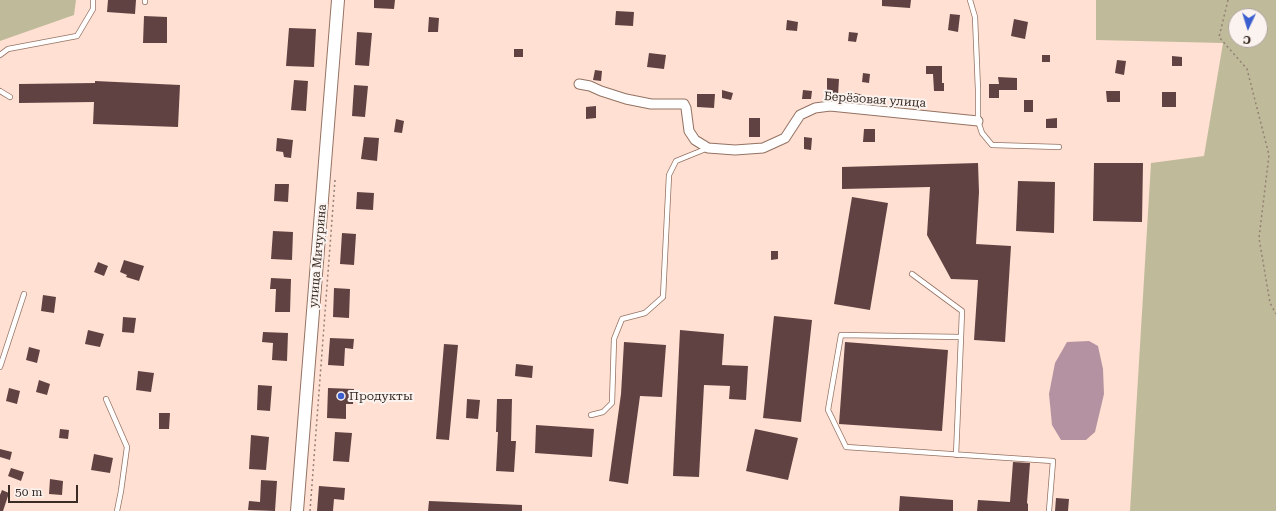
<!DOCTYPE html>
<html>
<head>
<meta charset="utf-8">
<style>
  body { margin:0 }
  #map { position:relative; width:1276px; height:511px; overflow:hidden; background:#ffe0d2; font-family:"Roboto Serif",serif }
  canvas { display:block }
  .north { position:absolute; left:1228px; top:8px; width:40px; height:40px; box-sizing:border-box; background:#fbf3ef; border:1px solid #aea39e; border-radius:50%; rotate:184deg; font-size:11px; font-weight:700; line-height:16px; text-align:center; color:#3a2c25 }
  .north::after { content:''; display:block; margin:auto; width:14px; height:18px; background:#3c5fd0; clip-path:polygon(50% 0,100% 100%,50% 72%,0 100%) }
  .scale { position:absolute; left:8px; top:485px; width:70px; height:18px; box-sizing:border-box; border:2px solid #3a2c25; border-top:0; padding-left:5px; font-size:12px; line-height:14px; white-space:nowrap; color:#3a2c25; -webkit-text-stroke:3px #fbf3ef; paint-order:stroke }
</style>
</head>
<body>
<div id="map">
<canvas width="1276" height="511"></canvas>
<div class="north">С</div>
<div class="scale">50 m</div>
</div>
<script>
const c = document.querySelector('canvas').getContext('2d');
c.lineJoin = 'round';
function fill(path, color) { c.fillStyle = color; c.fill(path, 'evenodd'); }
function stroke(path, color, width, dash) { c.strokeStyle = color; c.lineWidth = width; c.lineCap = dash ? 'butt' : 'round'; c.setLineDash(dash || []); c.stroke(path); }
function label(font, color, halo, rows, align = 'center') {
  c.font = font + ' "Roboto Serif",serif'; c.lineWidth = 4; c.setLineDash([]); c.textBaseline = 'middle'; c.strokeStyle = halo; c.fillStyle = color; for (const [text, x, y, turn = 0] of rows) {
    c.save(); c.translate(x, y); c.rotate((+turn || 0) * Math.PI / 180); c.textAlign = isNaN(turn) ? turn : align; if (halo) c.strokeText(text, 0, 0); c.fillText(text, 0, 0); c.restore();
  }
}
fill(new Path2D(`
  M0 0H76L74 15 0 41Z
  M1096 0H1276V511H1130L1151 163 1204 156 1223 43 1096 40ZM1236 16H1260V40H1236Z`), '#bfbb9a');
fill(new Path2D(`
  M1089 341 1098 346 1103 369 1104 394 1095 432 1086 440H1061L1052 425 1049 394 1055 363 1067 342Z`), '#b492a1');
fill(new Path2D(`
  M108 0H136L135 14 107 12Z
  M374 0H395L394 9 374 8Z
  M882 0H911L910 8 882 6Z
  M616 11 634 12 633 26 615 25Z
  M950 14 960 15 958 32 948 30Z
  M144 16 167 17V43H143Z
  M429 17 439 18 438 32H428Z
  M1014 19 1028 22 1025 39 1011 36Z
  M787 20 798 22 797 31 786 30Z
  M289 28 316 29 314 67 286 66Z
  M357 32 372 33 369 66 355 65Z
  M849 32 858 33 856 42 848 41Z
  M514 49H523V57H514Z
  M649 53 666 55 664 69 647 67Z
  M1042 55H1050V62H1042Z
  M1172 56 1182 57V66H1172Z
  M1117 60 1126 61 1124 75 1115 73Z
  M926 66H942V83H944V91H934L933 74H926Z
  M595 70 602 71 601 81 593 80Z
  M863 73 870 74 869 83 862 82Z
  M998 77 1017 78V90H999V98H989V84H999Z
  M827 78 839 79 838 96H827Z
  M294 80 308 81 306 111 291 110Z
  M95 81 180 85 178 127 93 124 94 102 19 103V84L95 83Z
  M354 85 368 86 365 117 352 116Z
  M722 90 733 93 731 100 722 98Z
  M803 90 812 91 811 99H802Z
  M1106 91H1120V102H1107Z
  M1162 92H1176V107H1162Z
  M855 93 863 95 861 102 853 100Z
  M697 94H715L714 108 697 107Z
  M1024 100H1033V112H1024Z
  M596 106V118L586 119V107Z
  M749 118H760V137H749Z
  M1057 118V128H1046V119Z
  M396 119 404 121 402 133 394 132Z
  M864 129H875V142H863Z
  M364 137 379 138 377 161 361 159Z
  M804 137 812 138 811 150 804 149Z
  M277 138 293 140 291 158 284 157 283 152 276 151Z
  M978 163 979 192 976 244 1011 246 1005 342 974 340 978 280 951 279 927 235 930 187 842 189V167Z
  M1094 163H1143L1142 222 1093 221Z
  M1018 181 1055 182 1054 233 1016 231Z
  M275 184H289L288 202 274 201Z
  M357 192 374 193 373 210 356 209Z
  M852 197 888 203 870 310 834 304Z
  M273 231 293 232 292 260 271 259Z
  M342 233 356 234 354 265 340 264Z
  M771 251H778V259L771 260Z
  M124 260 144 266 139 281 126 277 127 275 120 272Z
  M98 262 108 266 104 276 94 272Z
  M271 278 291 279 290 312H275L276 289H270Z
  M334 288 350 289 349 318 333 317Z
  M43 295 56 297 54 313 41 311Z
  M774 316 812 320 801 422 763 418Z
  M123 317 136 318 134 333 122 332Z
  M88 330 104 334 100 347 85 344Z
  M680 330 724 334 722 365 748 366 746 400 729 399 730 386 704 385 699 477 673 476Z
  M263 332 288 333 287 361 272 360 273 343 262 342Z
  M330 338 354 339 353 349 345 348 344 366 328 365Z
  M624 342 666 345 662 397 640 396 628 484 609 481 621 394Z
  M845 342 948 350 942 431 839 424Z
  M444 344 458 345 449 440 436 439Z
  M29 347 40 350 37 363 26 360Z
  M516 364 533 366 532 378 515 376Z
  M138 371 154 373 151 392 136 390Z
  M39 380 50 384 47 395 36 392Z
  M258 385 272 386 270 411 257 410Z
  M9 388 20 391 17 404 6 401Z
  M328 388 354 389 353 404H346V419L327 418Z
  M467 399 480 400 478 419 466 418Z
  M497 399H512L511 441H516L514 472 496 471 498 432H496Z
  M159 413H170L169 429H159Z
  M536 425 594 429 592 457 535 453Z
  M60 429 69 430 68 439 59 438Z
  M755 429 798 438 788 480 746 471Z
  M335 432 352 433 349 462 333 461Z
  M251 435 269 437 266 470 249 469Z
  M0 449 12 452 10 460 0 457Z
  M94 454 113 458 110 473 91 470Z
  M1013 462 1030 463 1027 503 1028 504V511H977L978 500 1010 502Z
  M11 468 24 472 21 481 8 476Z
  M50 479 63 481 62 495 49 494Z
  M261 480 277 481 275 511 248 510 249 501 260 502Z
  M319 486 345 488 344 500 334 499 333 511H317Z
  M2 490 9 493 3 511H0V495Z
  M900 496 953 500V511H899Z
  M1056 498 1069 499 1068 511H1055Z
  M429 501 522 505V511H428Z`), '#614242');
const service = new Path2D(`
  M970 0 975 17 978 90V121L982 133 992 145 1059 147
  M145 2V0
  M0 55 8 49 77 36 93 9V0
  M0 91 10 97
  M912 274 962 311 961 337
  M0 367 24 294
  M106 399 127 447 121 491 117 511
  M591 415 603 412 612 403 614 339 622 319 645 313 663 297 669 175 676 161 708 148
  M956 455 961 337 841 335 828 410 846 447 1053 461 1049 511`);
const minor = new Path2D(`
  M579 84 590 86 601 91 626 99 651 104H684L686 108 689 131 695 140 708 148 735 150 763 148 785 138 800 115 815 108 830 106 978 121`);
const tertiary = new Path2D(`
  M297 511 338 0`);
stroke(service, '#947263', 6);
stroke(minor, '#947263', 11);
stroke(tertiary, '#947263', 14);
stroke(new Path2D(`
  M1228 0 1219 37 1247 69 1269 155 1259 238 1270 303 1276 314
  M310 511 335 180`), '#957f75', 1.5, [2, 3]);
stroke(service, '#fff', 4.5);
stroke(minor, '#fff', 9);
stroke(tertiary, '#fff', 12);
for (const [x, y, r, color] of [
  [341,396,4,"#3c5fd0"]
]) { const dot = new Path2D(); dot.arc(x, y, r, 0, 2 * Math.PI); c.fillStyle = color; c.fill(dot); stroke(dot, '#fbf3ef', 1.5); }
label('12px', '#3a2c25', '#fbf3ef', [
  ["Берёзовая улица",875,100,4],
  ["улица Мичурина",318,256,-85]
]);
label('12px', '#3a2c25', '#fbf3ef', [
  ["Продукты",349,396]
], 'left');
</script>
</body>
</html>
